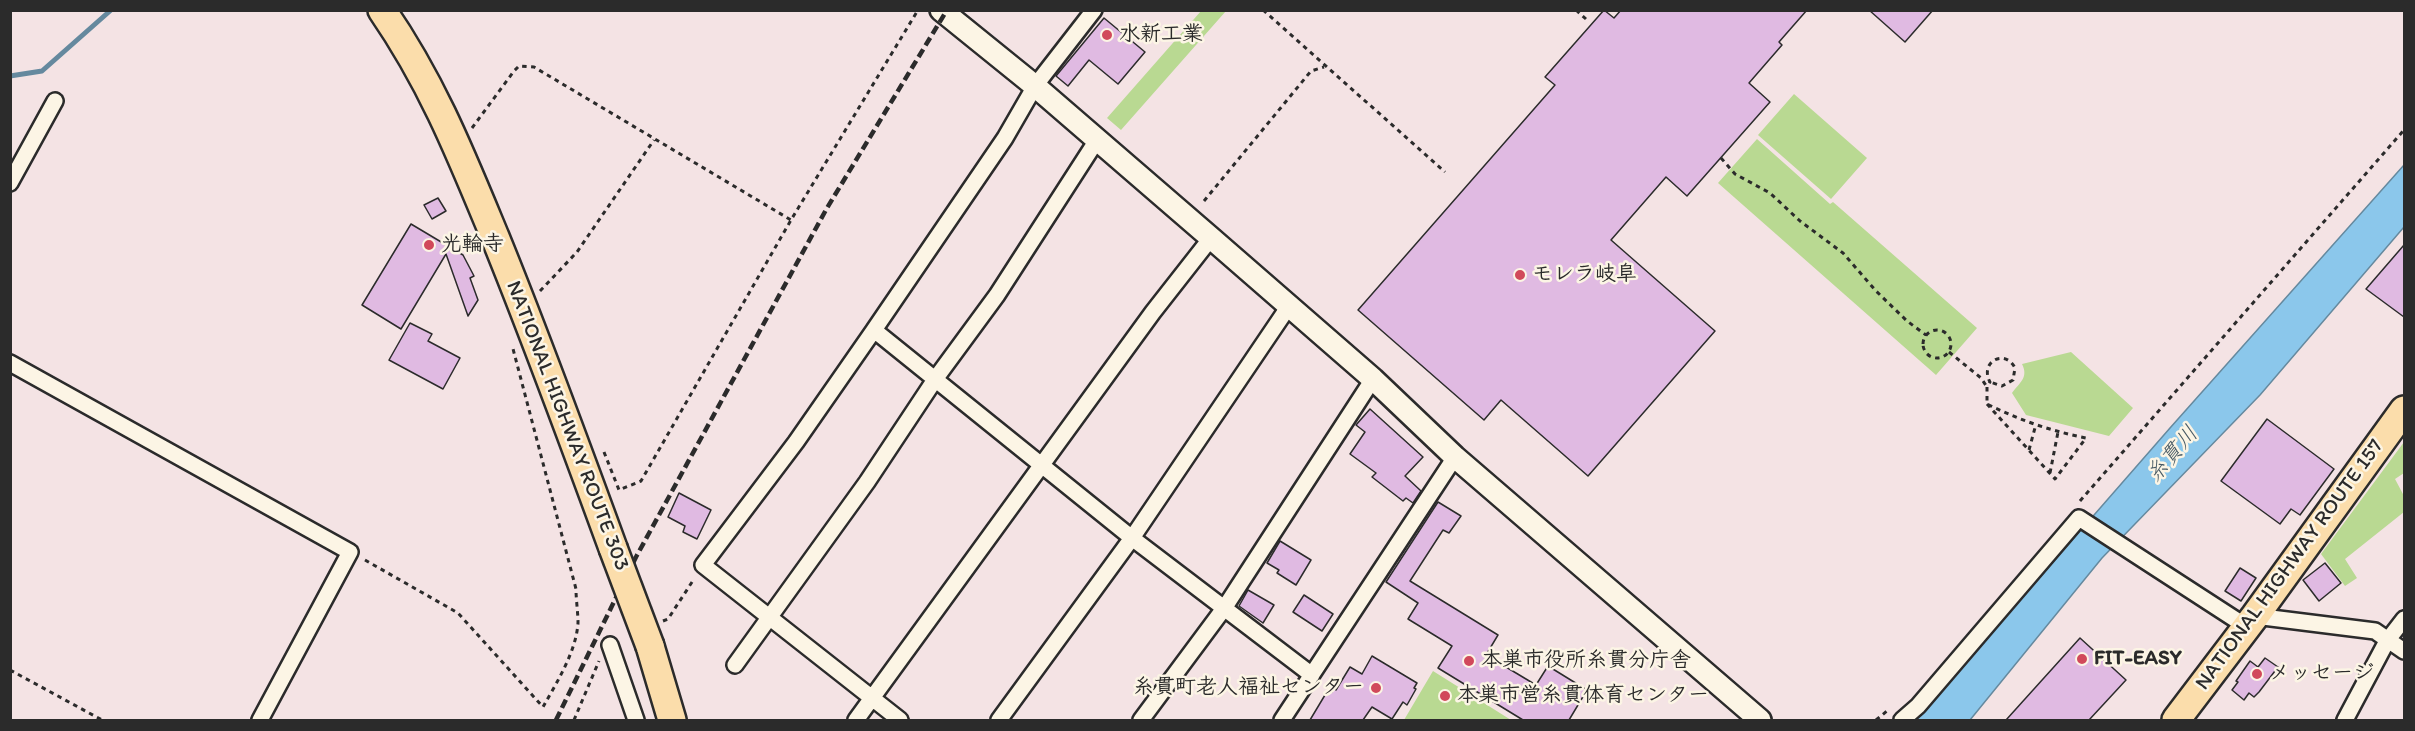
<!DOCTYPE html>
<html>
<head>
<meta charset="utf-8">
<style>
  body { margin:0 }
  #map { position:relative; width:2415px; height:731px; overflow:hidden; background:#f4e3e4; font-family:Itim,sans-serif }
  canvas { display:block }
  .frame { position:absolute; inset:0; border:12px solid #2b2b2b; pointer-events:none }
</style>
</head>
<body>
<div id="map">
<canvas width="2415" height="731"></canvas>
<div class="frame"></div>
</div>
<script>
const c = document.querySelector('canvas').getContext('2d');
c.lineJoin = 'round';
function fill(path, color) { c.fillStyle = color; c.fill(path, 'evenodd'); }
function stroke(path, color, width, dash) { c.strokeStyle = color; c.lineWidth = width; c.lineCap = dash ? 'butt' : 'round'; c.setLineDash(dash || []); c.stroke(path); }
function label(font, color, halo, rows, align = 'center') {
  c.font = font + ' Itim,"Klee One",sans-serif'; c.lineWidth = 5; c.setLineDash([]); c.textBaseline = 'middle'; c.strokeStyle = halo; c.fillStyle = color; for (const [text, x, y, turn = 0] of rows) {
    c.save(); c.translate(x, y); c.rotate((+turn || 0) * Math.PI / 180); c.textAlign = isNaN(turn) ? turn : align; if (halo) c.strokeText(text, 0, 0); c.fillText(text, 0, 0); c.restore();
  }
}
fill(new Path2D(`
  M1201 11H1226L1121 130 1107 118Z
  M1794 94 1867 158 1831 199 1758 135Z
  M1757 139 1830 204 1833 202 1977 328 1936 375 1718 183Z
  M2071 352 2133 408 2109 436 2026 415 2012 393C2019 383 2029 378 2022 364Z
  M2404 442V473L2395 479 2404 496V512L2345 559 2357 578 2345 586 2321 554Z
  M1433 671 1511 720H1404Z`), '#b9d992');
const water = new Path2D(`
  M2404 165V227L2260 395 2102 558 1970 720H1915L2170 428Z`);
fill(water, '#8bc7eb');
stroke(water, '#65899e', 1.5);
stroke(new Path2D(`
  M10 76 42 71 111 10`), '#65899e', 5);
const building = new Path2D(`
  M1604 10 1614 18 1621 10H1807L1779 42 1782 45 1749 83 1770 102 1687 196 1666 177 1611 240 1715 331 1588 476 1501 400 1484 420 1358 310 1555 85 1545 77Z
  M1869 10H1933L1905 42Z
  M1104 18 1145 52 1118 84 1089 60 1068 86 1056 76Z
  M438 198 446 211 432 219 424 205Z
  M411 224 463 255 474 276 470 278 478 300 468 316 446 254 401 329 362 305Z
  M2404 245V317L2366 289Z
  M410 323 432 334 428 341 460 358 443 389 389 360Z
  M1370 409 1423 457 1405 476 1421 491 1413 503 1406 498 1403 501 1372 477 1376 473 1350 454 1365 432 1356 425Z
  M2267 419 2334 469 2300 515 2291 509 2280 524 2221 481Z
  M679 493 711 510 697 539 683 532 685 526 668 517Z
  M1438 502 1461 516 1449 533 1443 530 1410 581 1498 635 1486 655 1536 685 1548 666 1587 690 1569 720H1523L1438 668 1452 646 1408 619 1418 603 1386 582Z
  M1280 541 1311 560 1296 585 1277 573 1279 570 1267 563Z
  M2325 563 2341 583 2319 601 2303 580Z
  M2240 568 2256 578 2241 601 2225 591Z
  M1248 590 1274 605 1263 623 1239 606Z
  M1304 595 1333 614 1322 631 1293 612Z
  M2080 638 2126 680 2089 720H2006Z
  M1372 656 1417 683 1414 688 1416 689 1407 705 1403 702 1392 719 1372 707 1363 720H1310L1328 690 1332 692 1334 688 1336 690 1350 667 1362 674Z
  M2265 658 2278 667 2259 692 2254 697 2249 693 2244 700 2232 690 2238 682 2236 681 2250 661 2258 667Z`);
fill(building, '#e0bae2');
stroke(building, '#2b2b2b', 1.5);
const street = new Path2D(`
  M10 183 55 101
  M874 330 1005 138 1035 86 1094 10
  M10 363 350 552 260 720
  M2255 616 2375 631 2404 651
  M610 645 636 720
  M735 665 867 482 936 378 997 295 1097 140
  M856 720 1153 312 1211 238
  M900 720 703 565 796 442 874 330 1132 538 1312 675
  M999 720 1132 538 1289 306
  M1141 720 1225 607 1373 379
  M1282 720 1455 457
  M1902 720 1918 706 2079 518 2247 627
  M2345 720 2387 641 2404 619`);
const secondary = new Path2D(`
  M941 10 1035 86 1211 238 1373 379 1455 457 1760 720`);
const highway = new Path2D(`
  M382 10C433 84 461 155 495 237 537 340 575 444 613 548
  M650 646 672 720
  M2176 720 2255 616 2404 410`);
stroke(street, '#2b2b2b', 20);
stroke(secondary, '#2b2b2b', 26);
stroke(highway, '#2b2b2b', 32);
stroke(new Path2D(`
  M1263 10 1445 172
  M1576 10 1586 19
  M472 128 514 71 519 66 534 67 791 220
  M1721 158 1735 174 1770 193 1800 221 1843 253 1876 291 1907 321 1926 335
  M1204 201 1311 71 1324 67
  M540 291 577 252 654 140
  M1923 344a14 14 0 1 1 28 0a14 14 0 1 1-28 0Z
  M1949 352 1981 378 1987 387
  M1987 404 2055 479 2086 438C2051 431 2019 420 1987 404V387L1990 382C1979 362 2005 348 2015 368L2013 380 2002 386 1990 382
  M2029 450 2036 424
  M604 452 619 490 641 481 791 220 918 10
  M2050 473 2058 432
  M2080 501 2404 130
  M365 560 458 613 543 707C557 682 576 652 578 623 578 612 576 600 576 589L512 345
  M663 621 668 619 694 579
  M10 670 102 720
  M574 720 599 661
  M1876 720 1887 711`), '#2b2b2b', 3, [4.5, 4.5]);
stroke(street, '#fcf5e5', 15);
stroke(secondary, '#fcf5e5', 21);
stroke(highway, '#fbddab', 27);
stroke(new Path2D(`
  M556 720 636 557 827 208 947 10`), '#2b2b2b', 4.5, [9, 4.5]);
const highwayBridge = new Path2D(`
  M613 548 650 646`);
stroke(highwayBridge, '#2b2b2b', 32, []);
stroke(highwayBridge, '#fbddab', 27);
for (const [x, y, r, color] of [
  [1107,35,6,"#d1495b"],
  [429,245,6,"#d1495b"],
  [1520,275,6,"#d1495b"],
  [2082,659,6,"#d1495b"],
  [1469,661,6,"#d1495b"],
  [2257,674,6,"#d1495b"],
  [1376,688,6,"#d1495b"],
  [1445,696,6,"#d1495b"]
]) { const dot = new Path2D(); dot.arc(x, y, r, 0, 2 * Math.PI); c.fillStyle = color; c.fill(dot); stroke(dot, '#fcf5e5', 2); }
label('bold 21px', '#2b2b2b', '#fcf5e5', [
  ["水新工業",1119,35],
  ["光輪寺",441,245],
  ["モレラ岐阜",1532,275],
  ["FIT-EASY",2094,659],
  ["本巣市役所糸貫分庁舎",1481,661],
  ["メッセージ",2269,674],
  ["糸貫町老人福祉センター",1364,688,"right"],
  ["本巣市営糸貫体育センター",1457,696]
], 'left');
label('21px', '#2b2b2b', '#fcf5e5', [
  ["NATIONAL HIGHWAY ROUTE 303",567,426,69],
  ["NATIONAL HIGHWAY ROUTE 157",2290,565,-54]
]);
label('italic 22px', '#485a65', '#fcf5e5', [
  ["糸貫川",2173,455,-49]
]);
</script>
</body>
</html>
